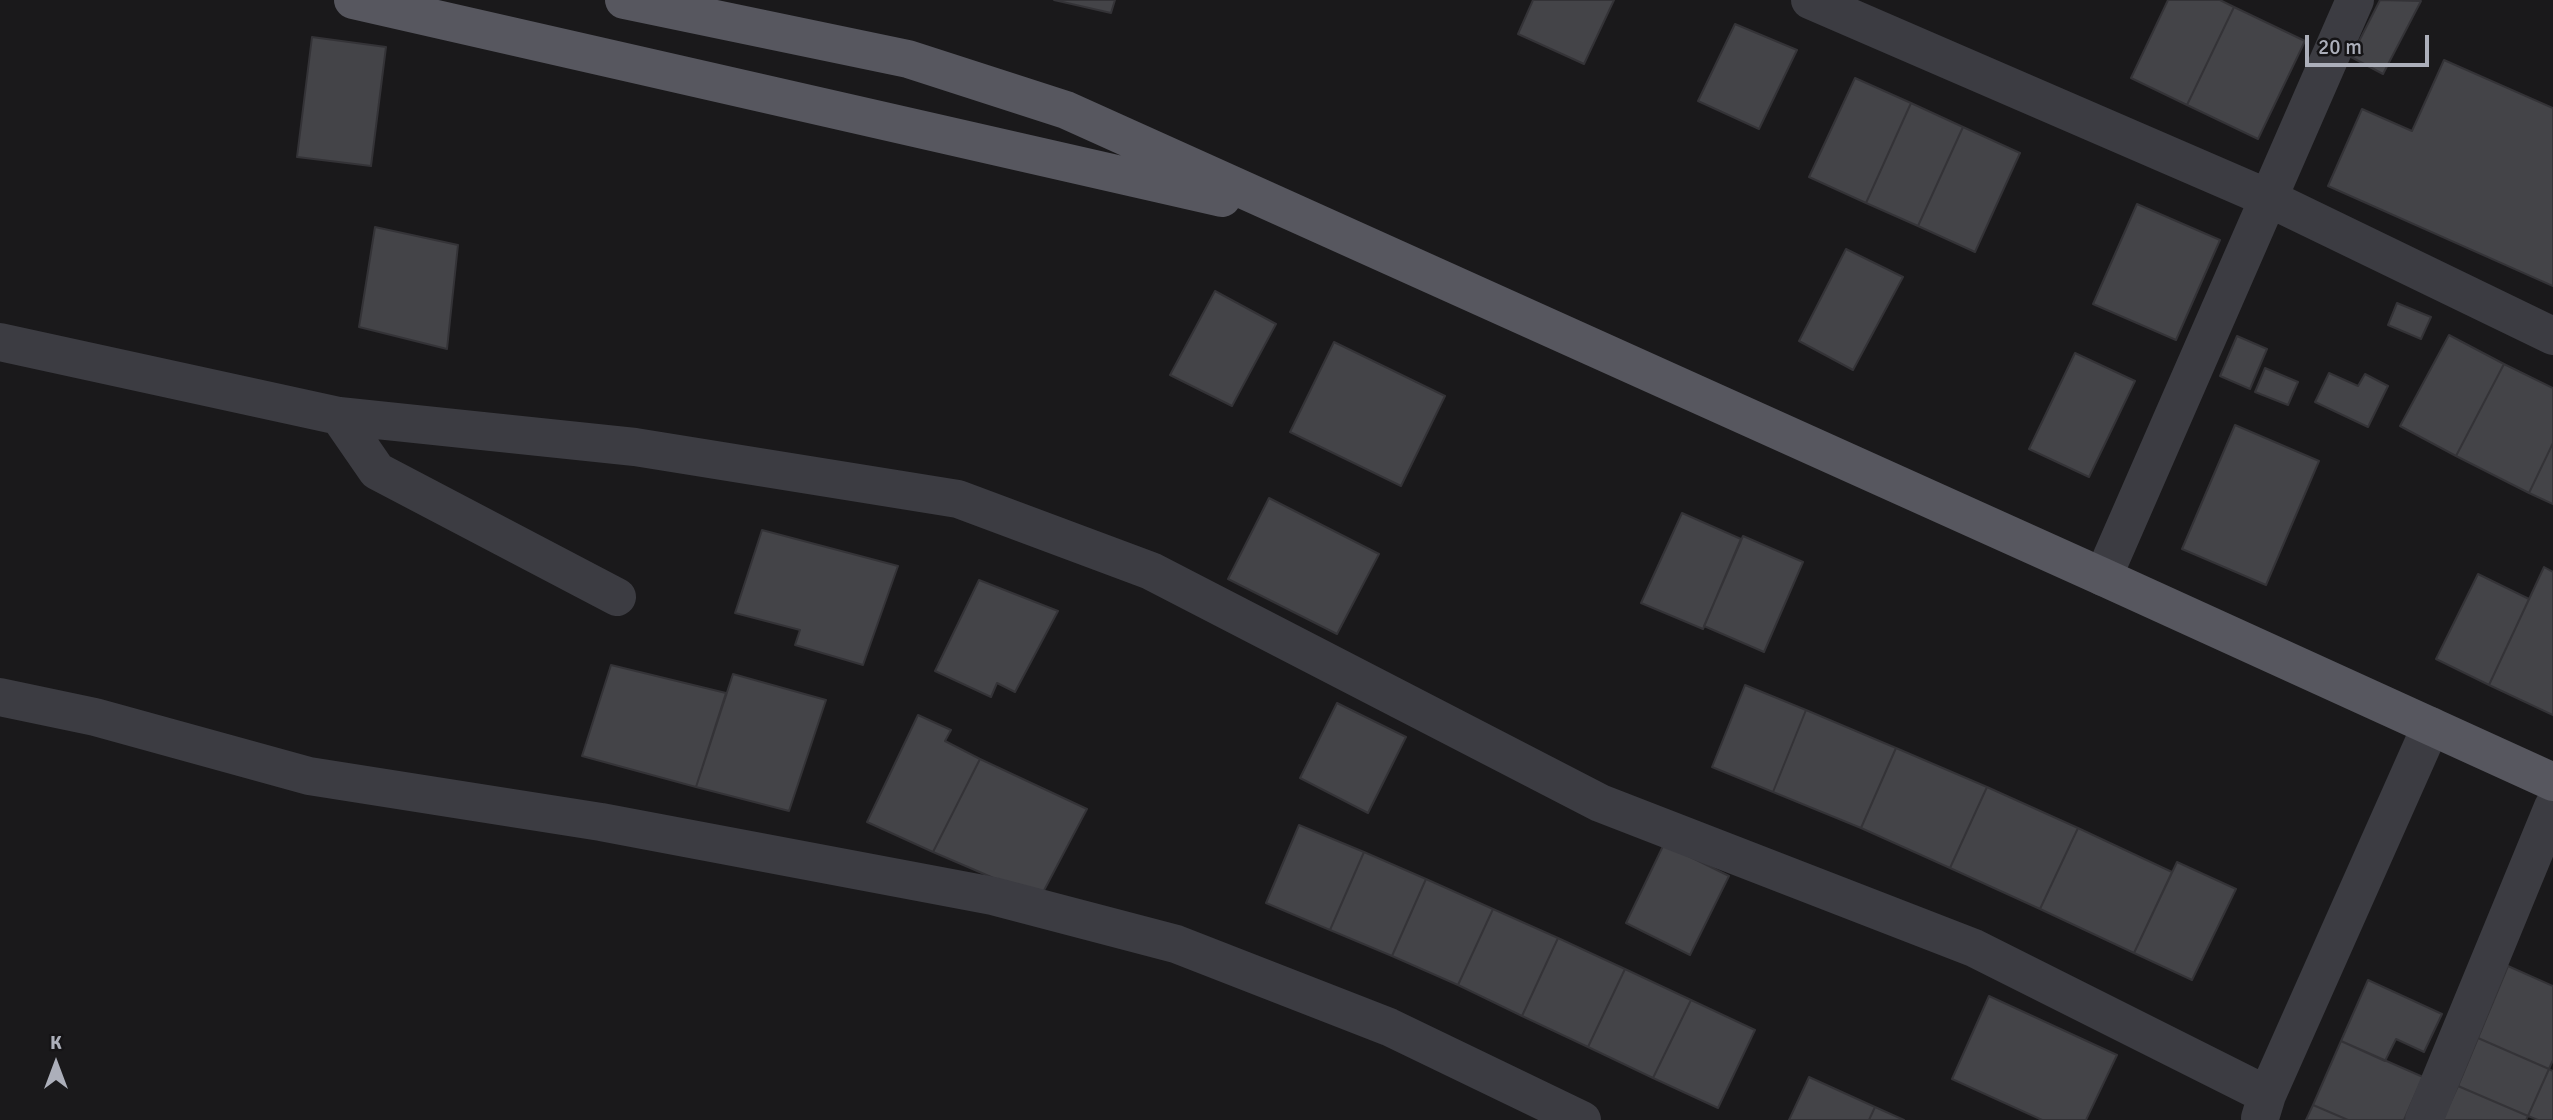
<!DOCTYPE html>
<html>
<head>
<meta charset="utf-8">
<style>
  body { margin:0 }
  #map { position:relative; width:2553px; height:1120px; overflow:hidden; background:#1a191b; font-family:Signika,sans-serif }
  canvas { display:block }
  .north { position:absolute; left:21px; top:1029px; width:70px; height:70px; -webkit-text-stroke:5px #151416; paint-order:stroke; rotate:0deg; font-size:19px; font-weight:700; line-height:28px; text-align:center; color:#acafba }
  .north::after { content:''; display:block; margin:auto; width:24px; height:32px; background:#acafba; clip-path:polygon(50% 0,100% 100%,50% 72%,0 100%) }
  .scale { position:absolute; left:2305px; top:35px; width:124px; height:32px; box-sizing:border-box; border:4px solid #acafba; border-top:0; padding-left:9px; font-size:21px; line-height:24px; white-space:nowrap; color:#acafba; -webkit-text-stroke:5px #151416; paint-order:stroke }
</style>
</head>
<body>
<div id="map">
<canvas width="2553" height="1120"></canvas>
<div class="north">K</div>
<div class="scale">20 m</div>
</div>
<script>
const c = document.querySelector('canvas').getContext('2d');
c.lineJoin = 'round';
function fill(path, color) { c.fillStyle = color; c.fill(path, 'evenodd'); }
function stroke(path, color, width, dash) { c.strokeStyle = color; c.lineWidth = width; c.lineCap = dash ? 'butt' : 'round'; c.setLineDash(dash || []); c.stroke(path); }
const building = new Path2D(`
  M1054 0H1115L1111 13Z
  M1533 0H1614L1584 64 1518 34Z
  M2168 0H2220L2234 7 2187 105 2131 78Z
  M2380 0 2421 1 2383 74 2351 57Z
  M2234 7 2305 41 2258 139 2187 105Z
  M1735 24 1797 50 1759 129 1698 101Z
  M312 37 386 47 371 166 297 157Z
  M2444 60 2553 108V286L2328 186 2362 109 2412 131Z
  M1855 78 1911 103 1866 203 1809 177Z
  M1911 103 1963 127 1918 226 1866 203Z
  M1963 127 2020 153 1975 252 1918 226Z
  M2137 204 2220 240 2176 340 2093 304Z
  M375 227 458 245 447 349 359 327Z
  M1846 249 1903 277 1853 370 1799 341Z
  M1215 291 1276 324 1232 406 1170 375Z
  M2397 303 2431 317 2421 339 2388 325Z
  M2449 335 2504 364 2456 456 2400 426Z
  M2237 336 2267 349 2250 389 2220 376Z
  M1334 342 1445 396 1401 486 1290 432Z
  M2075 353 2135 381 2089 477 2029 449Z
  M2504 364 2553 388V443L2529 493 2456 456Z
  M2265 368 2298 382 2288 405 2255 392Z
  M2329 373 2358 386 2365 374 2388 386 2368 427 2315 402Z
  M2235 425 2319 461 2266 585 2182 549Z
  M2553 443V504L2529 493Z
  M1269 498 1379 554 1337 634 1228 579Z
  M1682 513 1741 539 1703 629 1641 603Z
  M762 530 898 566 863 665 795 645 800 630 735 613Z
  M1743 536 1803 562 1764 652 1704 626Z
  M2544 567 2553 572V715L2489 685Z
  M2478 574 2529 599 2489 685 2436 659Z
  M979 580 1058 611 1015 692 997 683 991 697 935 671Z
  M611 665 726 693 696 787 582 756Z
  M733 674 826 700 789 811 696 787Z
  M1745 685 1806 710 1773 792 1712 767Z
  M1337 703 1406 737 1368 813 1300 778Z
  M1806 710 1896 748 1861 828 1773 792Z
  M918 715 951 730 945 741 980 759 933 852 867 822Z
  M1896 748 1987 787 1950 868 1861 828Z
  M980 759 1087 809 1040 898 933 852Z
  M1987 787 2078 828 2040 909 1950 868Z
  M1299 825 1364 852 1330 930 1266 903Z
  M2078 828 2172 872 2134 953 2040 909Z
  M1664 844 1729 876 1690 955 1626 923Z
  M1364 852 1426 879 1392 956 1330 930Z
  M2177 862 2236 889 2192 980 2134 953Z
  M1426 879 1493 909 1458 985 1392 956Z
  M1493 909 1558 938 1522 1016 1458 985Z
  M1558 938 1625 969 1588 1047 1522 1016Z
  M2508 966 2553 986V1060L2549 1069 2478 1038Z
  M1625 969 1691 1000 1653 1078 1588 1047Z
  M2368 980 2442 1014 2424 1052 2396 1039 2385 1061 2341 1041Z
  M1989 996 2117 1055 2086 1120H2042L1952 1079Z
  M1691 1000 1755 1030 1718 1108 1653 1078Z
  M2478 1038 2549 1069 2528 1116 2458 1086Z
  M2341 1041 2423 1077 2404 1120H2348L2313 1105Z
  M2549 1069 2553 1071V1120H2538L2528 1116Z
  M1809 1077 1875 1107 1869 1120H1789Z
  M2458 1086 2528 1116 2526 1120H2442Z
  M2313 1105 2348 1120H2306Z
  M1875 1107 1904 1120H1869Z`);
fill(building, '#444448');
stroke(building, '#343337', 2);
stroke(new Path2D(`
  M1810 0 2270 199 2553 336
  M0 342 339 416 635 447 958 499 1151 571 1600 803 1974 948 2267 1095
  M339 416 377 471 617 597
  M2103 577 2355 0
  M0 697 95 717 309 776 601 822 993 896 1176 944 1389 1027 1582 1120
  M2260 1118 2267 1095 2431 726
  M2424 1120 2553 807`), '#3c3c42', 38);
stroke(new Path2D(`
  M353 0 1222 198
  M624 0 908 59 1066 110 2103 577 2553 782`), '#57575f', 38);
</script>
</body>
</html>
